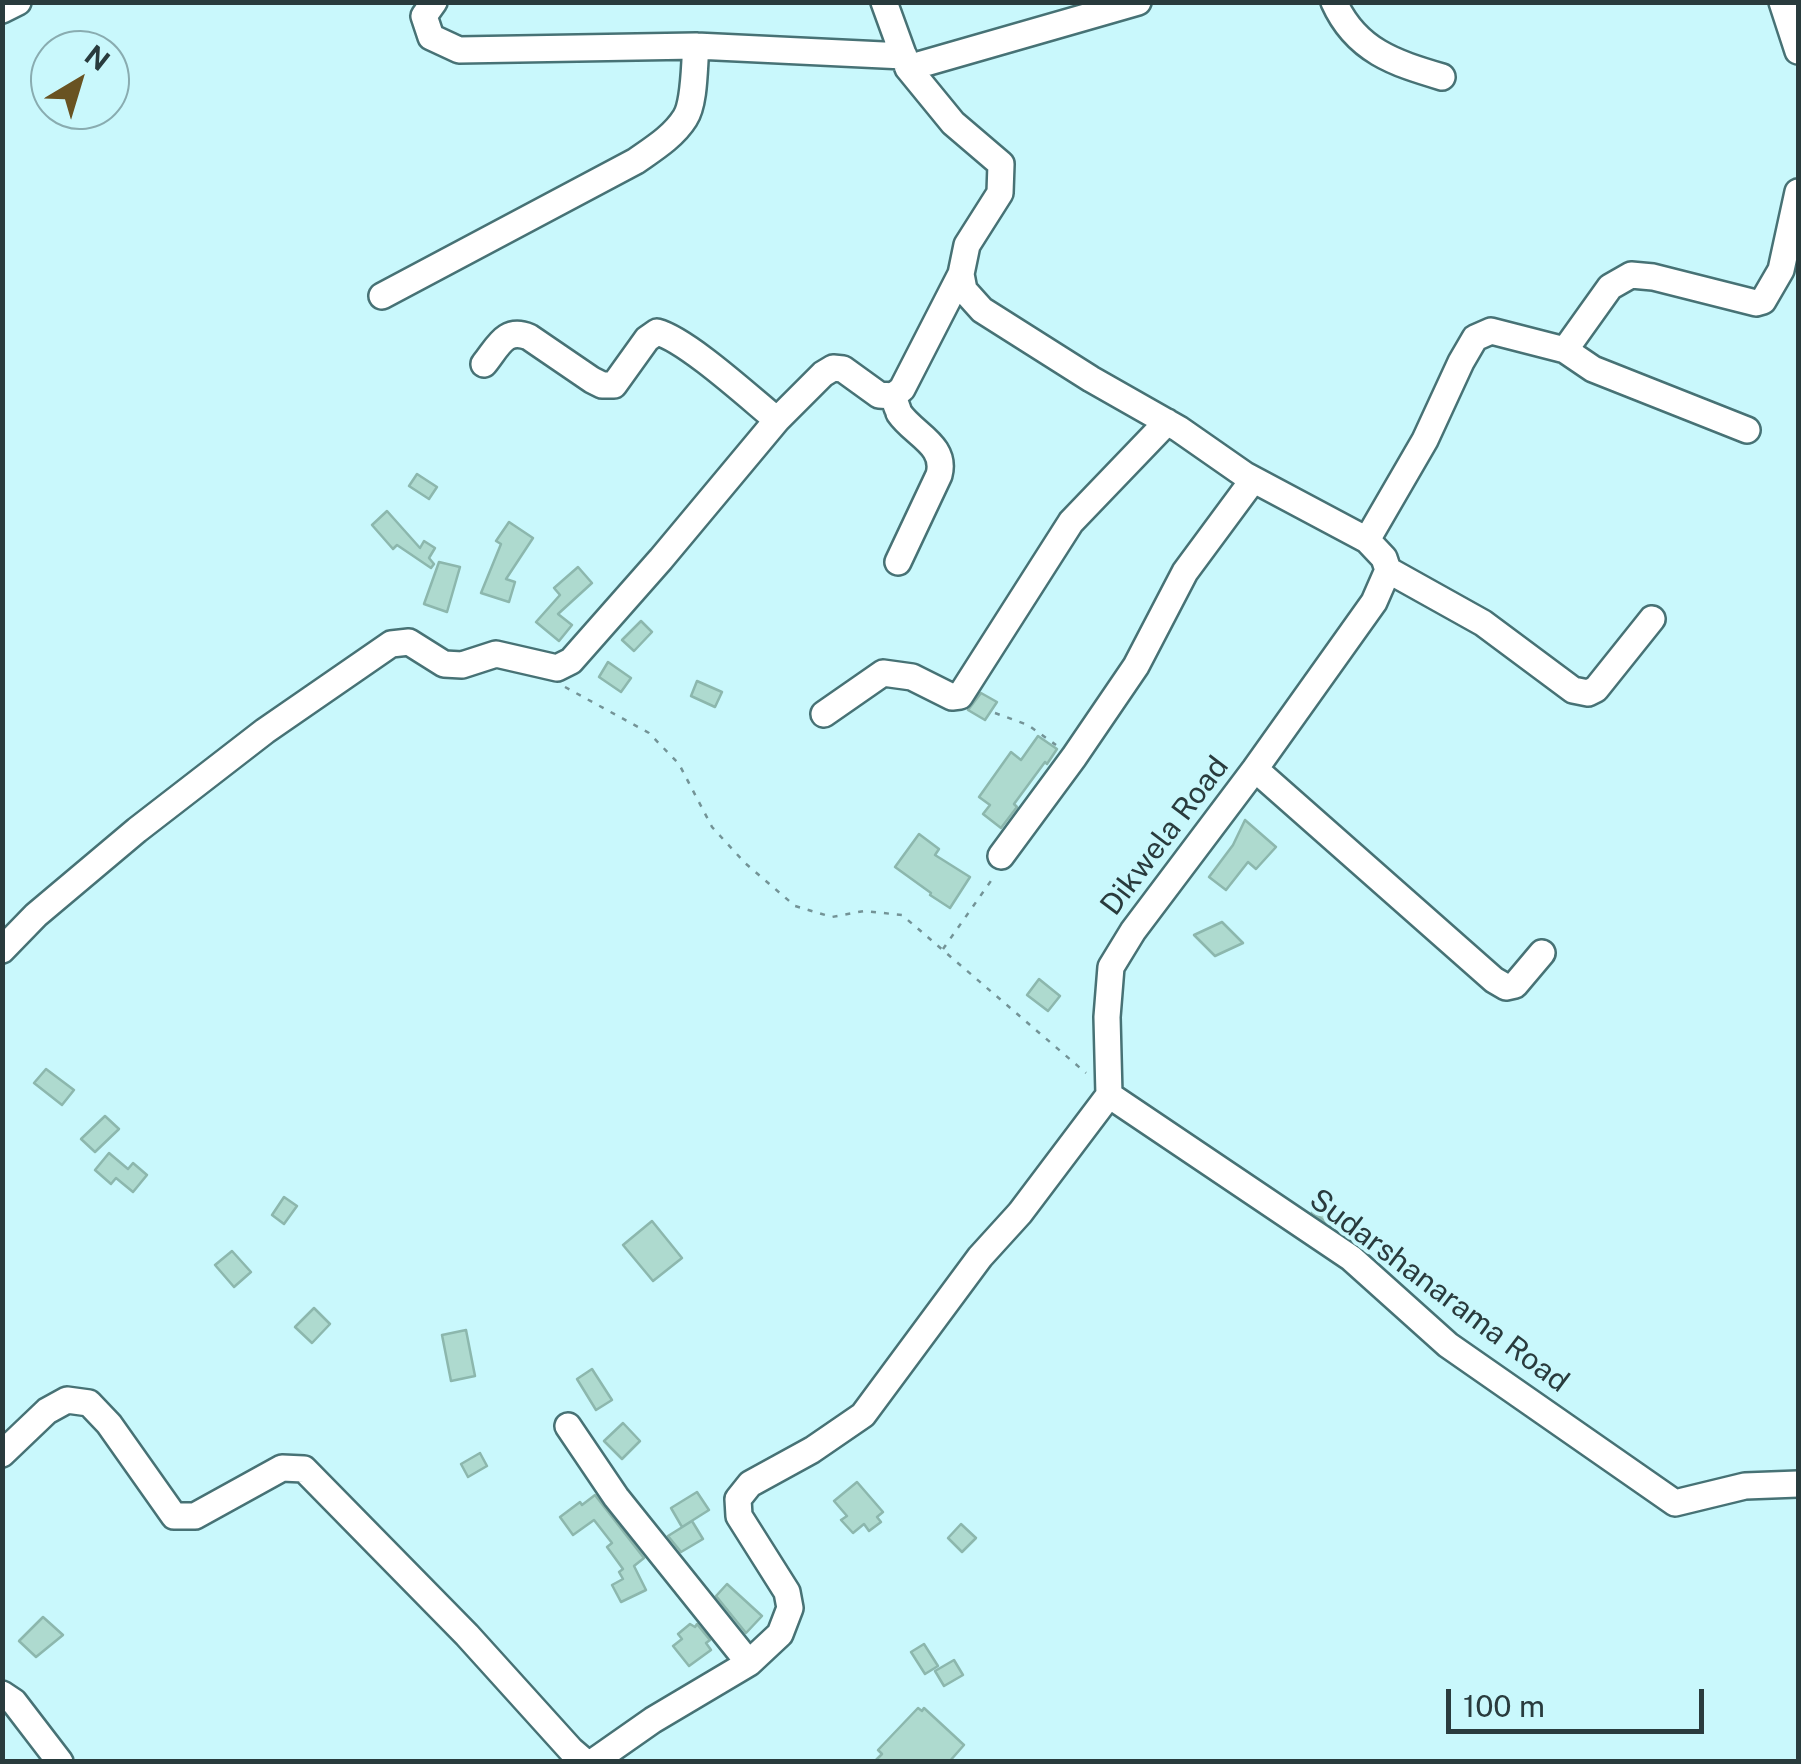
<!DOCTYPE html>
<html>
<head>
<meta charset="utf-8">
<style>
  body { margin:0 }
  #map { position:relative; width:1801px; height:1764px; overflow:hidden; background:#c9f8fc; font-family:"Public Sans",sans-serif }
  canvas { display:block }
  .frame { position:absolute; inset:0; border:5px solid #293b3d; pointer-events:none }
  .north { position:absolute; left:30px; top:30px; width:100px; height:100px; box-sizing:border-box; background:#c9f8fc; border:2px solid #89acb0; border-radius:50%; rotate:38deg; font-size:28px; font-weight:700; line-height:40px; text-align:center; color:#293b3d }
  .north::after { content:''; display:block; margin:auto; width:35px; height:45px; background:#695322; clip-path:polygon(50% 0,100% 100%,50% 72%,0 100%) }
  .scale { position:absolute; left:1446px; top:1689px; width:258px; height:45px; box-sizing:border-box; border:5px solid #293b3d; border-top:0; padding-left:12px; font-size:30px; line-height:35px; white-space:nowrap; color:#293b3d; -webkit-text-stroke:8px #c9f8fc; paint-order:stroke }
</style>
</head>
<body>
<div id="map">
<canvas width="1801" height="1764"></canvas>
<div class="frame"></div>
<div class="north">N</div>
<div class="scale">100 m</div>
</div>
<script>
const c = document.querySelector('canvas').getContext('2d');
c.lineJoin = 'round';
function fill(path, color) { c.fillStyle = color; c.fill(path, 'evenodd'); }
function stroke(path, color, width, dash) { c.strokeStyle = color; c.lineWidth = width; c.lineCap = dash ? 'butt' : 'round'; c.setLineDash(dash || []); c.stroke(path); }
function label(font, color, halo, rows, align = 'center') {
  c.font = font + ' "Public Sans",sans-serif'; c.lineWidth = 8; c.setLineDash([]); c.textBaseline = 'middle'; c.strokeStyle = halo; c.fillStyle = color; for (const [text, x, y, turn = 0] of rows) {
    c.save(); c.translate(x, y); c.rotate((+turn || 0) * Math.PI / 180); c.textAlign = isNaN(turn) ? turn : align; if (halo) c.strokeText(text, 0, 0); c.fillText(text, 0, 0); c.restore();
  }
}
const building = new Path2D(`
  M417 474 437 487 429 499 409 486Z
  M387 511 420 548 424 541 435 548 429 558 434 564 431 568 397 545 393 549 372 525Z
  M509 522 533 538 506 579 515 582 509 602 481 593 501 544 496 541Z
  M439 562 460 567 447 612 424 604Z
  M578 567 592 583 558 614 572 625 559 641 536 622 560 595 554 588Z
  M641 621 652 632 634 651 622 640Z
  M608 662 631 678 621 692 599 677Z
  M697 681 722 692 715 707 691 696Z
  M981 693 997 702 985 720 968 710Z
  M1038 736 1057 749 1047 764 1045 762 1014 804 1017 807 1001 828 983 814 990 805 979 797 1011 752 1021 760Z
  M1245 820 1276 847 1256 869 1248 862 1226 890 1209 877 1233 845Z
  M919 834 939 849 935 855 970 877 950 908 930 895 931 893 895 867Z
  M1222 922 1243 943 1215 956 1194 935Z
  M1039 979 1060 996 1048 1011 1027 995Z
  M46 1069 74 1090 62 1105 34 1083Z
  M105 1116 119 1129 95 1152 81 1139Z
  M109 1153 128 1169 133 1163 147 1175 133 1192 116 1178 111 1184 95 1170Z
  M284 1197 297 1206 284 1224 272 1215Z
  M1321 1200 1341 1214 1332 1226 1312 1212Z
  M652 1221 682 1258 653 1281 623 1245Z
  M232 1251 251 1272 234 1287 215 1265Z
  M314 1308 330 1324 312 1343 295 1327Z
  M466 1330 475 1376 451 1381 442 1335Z
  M592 1369 612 1400 596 1410 577 1379Z
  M623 1423 640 1441 622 1459 604 1441Z
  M480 1453 487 1466 468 1477 461 1464Z
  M857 1482 883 1512 877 1517 881 1522 869 1531 864 1524 853 1533 841 1520 847 1516 834 1501Z
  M697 1492 709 1510 682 1527 671 1508Z
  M595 1495 644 1558 634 1566 646 1590 621 1602 612 1585 623 1579 619 1572 623 1569 607 1547 612 1543 594 1520 573 1535 560 1517 580 1502 582 1505Z
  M692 1521 703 1539 681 1552 668 1536Z
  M961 1524 976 1538 962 1552 948 1538Z
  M727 1584 762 1616 746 1633 716 1596Z
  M43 1617 63 1635 36 1657 19 1641Z
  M690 1624 695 1627 697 1624 710 1640 706 1643 711 1650 689 1666 673 1646 682 1639 678 1634Z
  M924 1644 938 1666 925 1674 911 1652Z
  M954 1660 963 1675 944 1686 935 1671Z
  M918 1708 922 1711 924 1708 964 1745 949 1762H874L882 1754 878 1750Z`);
fill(building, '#aedacf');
stroke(building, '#8cb7ad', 2.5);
const minor = new Path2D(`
  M434 2 424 16 431 37 459 50 696 46 904 56
  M1334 2C1356 51 1395 63 1442 77
  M1782 2 1798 51
  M2 10 18 2
  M908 68 1138 2
  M382 296 636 161C653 149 673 137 685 118 695 103 694 65 696 46
  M1565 350 1593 369 1747 430
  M484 364C498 347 505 327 529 337L592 380 602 385H614L647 339 657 332C687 340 750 398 777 420
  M893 396C893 397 899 412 899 413 914 435 947 445 939 475L898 562
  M1367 540 1425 440 1461 362 1475 338 1491 331 1565 350 1610 287 1631 275 1653 277 1756 303 1763 301 1781 270 1798 192
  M1388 570 1483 623 1573 690 1588 693 1596 689 1652 619
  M824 714 883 673 912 677 952 697 960 696 1071 522 1167 422
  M1255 769 1494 980 1506 987 1515 985 1542 953
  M1001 856 1074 757 1136 666 1185 572 1253 480
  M2 950 36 915 137 830 265 731 391 644 409 642 444 664 462 665 496 654 557 668 571 661 661 559 777 420 823 374 833 368 843 369 879 395 893 396 902 389 961 274
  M1109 1095 1351 1258 1448 1345 1675 1503 1745 1486 1798 1484
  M568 1426 616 1497 749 1663
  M2 1454 47 1411 67 1400 89 1403 109 1424 174 1516H195L282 1468 304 1469 467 1635 571 1750 585 1762
  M2 1694 14 1702 60 1762
  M593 1762 653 1720 749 1663 780 1634 790 1608 787 1592 739 1516 738 1499 750 1484 812 1450 863 1415 980 1257 1020 1213 1109 1095 1107 1017 1111 967 1133 931 1255 769 1374 602 1388 570 1384 558 1367 540 1245 475 1179 429 1091 379 982 310 964 290 961 274 967 245 1000 193 1001 164 953 123 908 68 884 2`);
stroke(minor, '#477275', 30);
stroke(new Path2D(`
  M565 687 649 733 679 764 712 827 745 863 795 906 832 917 864 911 902 915 1086 1073
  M995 713 1028 725 1056 745
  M943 949 993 878`), '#739396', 2.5, [5, 8]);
stroke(minor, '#fff', 25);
label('30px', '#293b3d', '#c9f8fc', [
  ["Dikwela Road",1165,836,-53],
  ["Sudarshanarama Road",1439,1291,37]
]);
</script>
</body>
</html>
